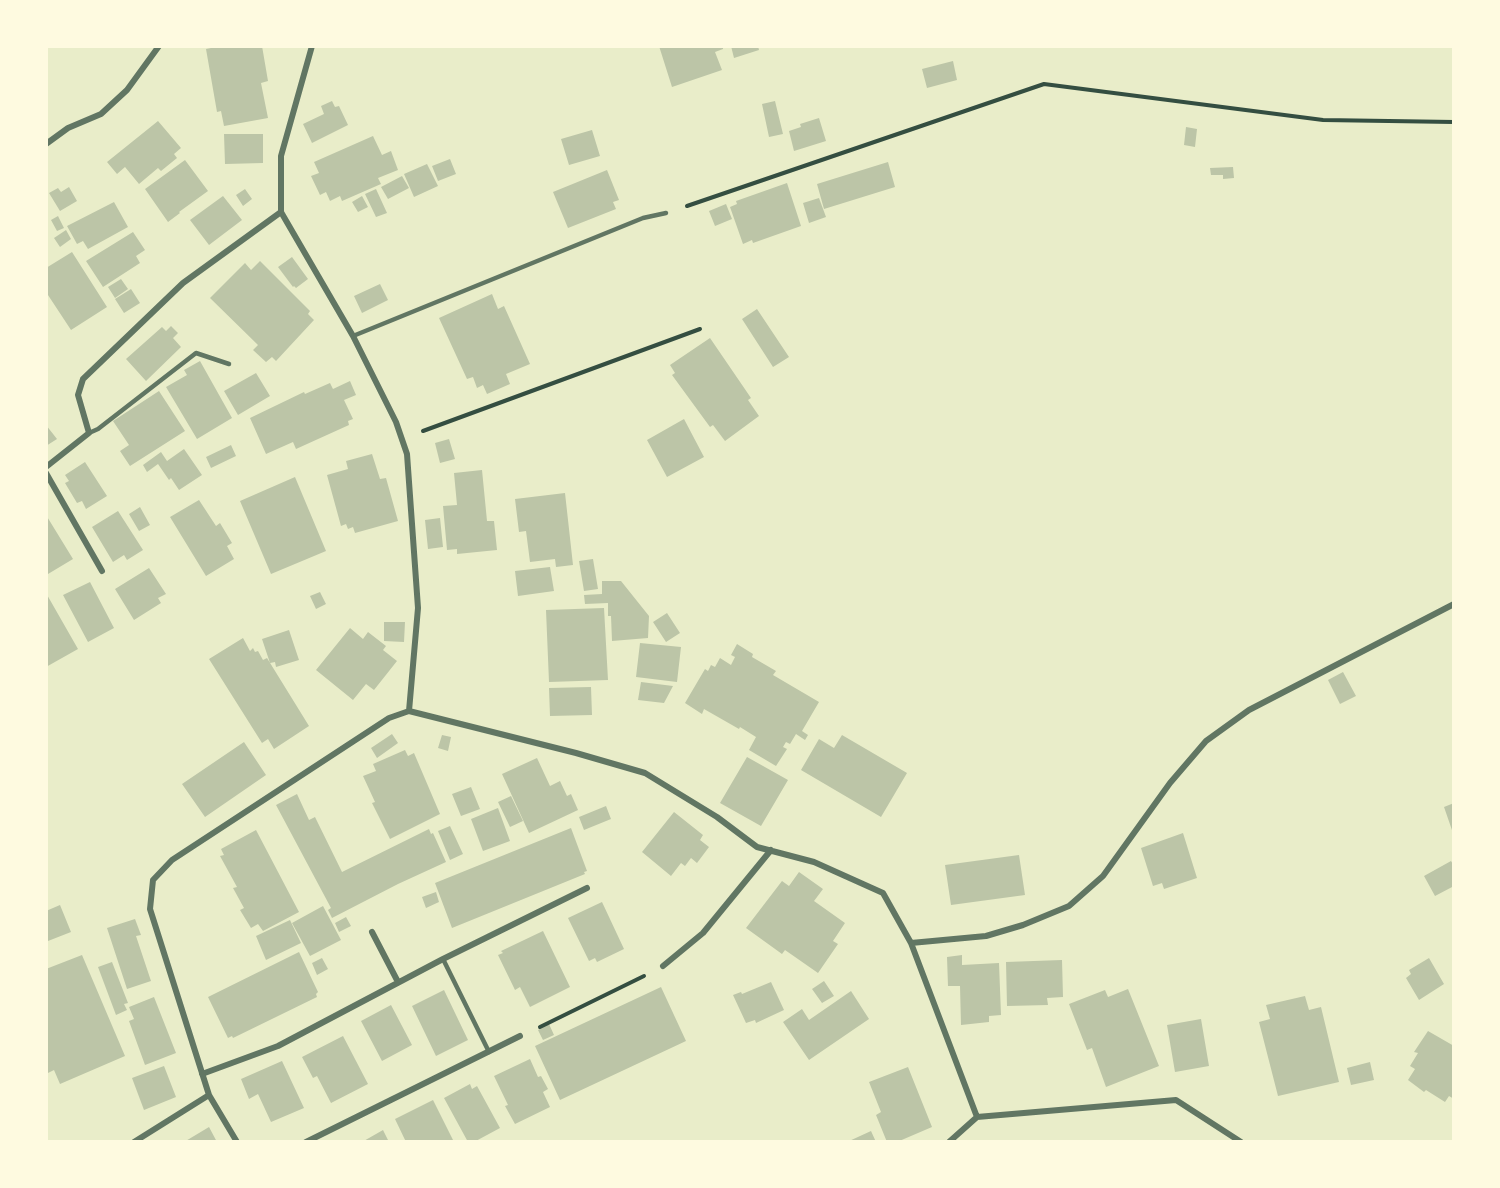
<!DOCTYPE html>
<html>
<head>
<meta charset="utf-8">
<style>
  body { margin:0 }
  #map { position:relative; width:1500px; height:1188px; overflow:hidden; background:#e9edc9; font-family:Roboto,sans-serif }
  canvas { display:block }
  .frame { position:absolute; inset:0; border:48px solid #fefae0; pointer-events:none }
</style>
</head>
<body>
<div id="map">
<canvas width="1500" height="1188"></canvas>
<div class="frame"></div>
</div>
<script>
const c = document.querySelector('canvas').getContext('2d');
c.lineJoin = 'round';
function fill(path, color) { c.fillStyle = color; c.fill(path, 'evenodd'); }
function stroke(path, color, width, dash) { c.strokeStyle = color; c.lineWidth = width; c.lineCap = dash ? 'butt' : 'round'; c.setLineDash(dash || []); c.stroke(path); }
fill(new Path2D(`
  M221 46H262L268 81 261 83 268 118 224 126 221 111 217 112 206 49Z
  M659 46H723V49L715 52 722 70 672 87Z
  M731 46H758L759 50 734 58Z
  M953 61 957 80 927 88 922 69Z
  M332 101 335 107 339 106 348 125 312 143 303 124 324 114 321 106Z
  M775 101 783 134 769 137 762 104Z
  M819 118 826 141 794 151 789 131 801 127 800 124Z
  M158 121 181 148 174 154 177 158 161 171 158 168 139 184 125 167 117 174 107 162Z
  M1186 127 1197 129 1195 147 1184 145Z
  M592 130 600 156 569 165 561 139Z
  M224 134H263V163L225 164Z
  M373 136 382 155 391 151 398 170 378 178 381 184 342 201 340 196 330 201 326 192 320 195 311 176 319 173 314 162Z
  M450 159 456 174 438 181 432 166Z
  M185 160 208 191 179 212 180 213 168 222 145 189Z
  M888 162 895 187 824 209 817 184Z
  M427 164 438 186 414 197 404 174Z
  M1233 167 1234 178 1223 179V175H1211L1210 168Z
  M607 170 619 200 613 202 616 209 568 228 553 192Z
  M402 176 409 188 388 199 381 187Z
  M787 183 801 226 753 243 752 240 743 244 730 207 737 204 736 201Z
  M69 187 77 201 60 211 49 193 58 188 61 192Z
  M245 189 252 199 243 206 236 195Z
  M376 189 387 213 376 217 365 194Z
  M223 196 242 220 209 245 190 220Z
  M362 196 368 207 358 212 352 202Z
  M819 198 826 217 809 223 803 203Z
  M114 202 128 227 88 249 83 241 77 244 67 226Z
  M726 204 732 219 715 226 709 211Z
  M58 216 64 228 57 231 51 220Z
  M66 230 71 239 60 247 54 238Z
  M133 232 145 250 136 256 140 263 103 287 86 261Z
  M72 252 107 307 71 330 46 292V268Z
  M292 257 308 279 296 288 294 286 293 287 278 267Z
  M260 261 310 311 308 314 314 320 276 361 272 357 266 362 253 350 258 345 210 298 245 263 251 270Z
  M121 279 128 289 115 298 108 287Z
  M380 284 388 300 362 313 354 296Z
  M131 289 140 303 124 313 115 299Z
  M492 294 498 309 504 306 530 364 506 374 510 384 487 394 483 385 477 388 473 377 467 379 439 318Z
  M757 309 789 357 773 367 742 319Z
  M171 326 178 333 173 338 181 347 146 381 126 359 162 327 166 331Z
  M710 338 751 398 748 400 759 416 725 441 713 425 710 427 672 375 675 373 670 365Z
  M200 361 232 418 197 439 166 387 187 375 184 370Z
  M256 373 270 396 238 415 224 391Z
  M350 381 356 395 344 400 353 419 348 421 349 425 296 449 293 442 266 454 250 418 304 392 305 394 330 383 333 389Z
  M159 391 185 431 130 466 120 451 129 445 113 421Z
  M684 419 704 457 667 477 647 440Z
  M46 425 57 439 46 446Z
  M449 439 455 459 440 463 435 443Z
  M231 445 236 456 211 468 206 457Z
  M184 449 202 475 179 490 171 478 169 480 158 464 147 472 143 465 161 452 167 461Z
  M372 454 380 479 386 478 398 521 355 533 353 527 348 529 346 524 341 526 327 475 348 469 346 461Z
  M85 462 107 496 86 509 82 501 77 503 65 483 69 481 65 475Z
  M482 470 487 521H494L497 550 457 554V549L447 550 443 506 457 505 454 473Z
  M295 477 326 551 271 574 240 501Z
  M565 493 573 565 556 567 555 559 530 562 526 531 519 532 515 499Z
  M199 500 216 526 220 523 232 543 227 546 234 559 206 576 170 517Z
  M140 507 150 525 139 531 129 514Z
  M118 511 143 550 127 560 124 555 113 562 92 527Z
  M46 515 73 559 48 574 46 571Z
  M440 518 443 547 428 549 425 520Z
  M593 559 598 589 584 591 579 561Z
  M550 567 554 591 518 596 515 571Z
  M149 568 166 594 158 598 161 603 134 620 115 589Z
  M602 581H621L649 616 648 638 612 641 611 616H608V603L585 604 584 595 602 594Z
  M90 582 114 628 88 642 63 595Z
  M320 592 326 604 316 609 310 596Z
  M46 593 78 649 46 667Z
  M604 608 608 680 549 682 546 610Z
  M667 613 680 633 666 642 653 622Z
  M384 622H405L404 642 384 641Z
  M350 628 363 639 368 632 386 646 383 650 397 661 374 690 366 684 353 700 316 670Z
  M289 630 299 660 276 667 275 662 270 663 262 639Z
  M243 638 250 651 253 648 255 652 258 651 263 660 267 658 309 726 274 749 268 739 262 743 209 659Z
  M640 643 681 647 677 682 636 677Z
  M737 644 753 654 752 657 776 671 773 675 819 702 802 731 808 735 805 740 796 734 790 744 786 742 783 747 787 749 776 766 749 750 756 737 740 727 739 729 704 709 702 714 685 703 705 669 708 671 711 665 715 667 720 658 731 665 735 657 731 655Z
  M1343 672 1356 696 1340 704 1328 680Z
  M641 682 673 686 664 703 638 700Z
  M591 687 592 715 550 716 549 688Z
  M392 734 398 743 377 758 371 748Z
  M442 735 451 737 448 751 438 748Z
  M842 735 907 773 881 817 801 770 819 739 834 748Z
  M244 742 266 775 205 817 182 784Z
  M405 750 408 756 414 753 440 814 390 839 372 803 375 802 363 776 376 771 373 764Z
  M747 757 788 780 761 826 720 803Z
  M537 758 550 786 560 781 567 796 571 794 578 810 529 833 502 774Z
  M471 787 480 809 461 816 452 794Z
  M297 794 309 820 315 817 342 872 429 829 431 834 433 833 446 862 398 884 332 918 328 910 331 908 276 805Z
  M511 796 523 821 510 827 498 802Z
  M1454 803V833H1453L1444 807Z
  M606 806 611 819 584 830 579 817Z
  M498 808 510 841 483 851 471 819Z
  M674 812 703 835 700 840 709 847 697 863 691 858 685 866 681 863 671 876 642 852Z
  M450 826 463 854 450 860 438 831Z
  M571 828 587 871 584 872 585 874 452 928 435 883Z
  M256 830 299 912 263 931 258 924 251 928 240 910 244 908 233 888 237 887 220 856 224 855 221 849Z
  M1183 833 1197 878 1164 889 1162 883 1153 886 1141 848Z
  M1019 855 1025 895 951 905 945 865Z
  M1451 861 1454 866V886L1435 896 1424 876Z
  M799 872 823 889 814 901 845 923 833 941 838 944 818 973 785 950 782 954 746 928 782 881 789 886Z
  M436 892 439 902 426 908 422 897Z
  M602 902 624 949 597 962 595 958 589 961 568 918Z
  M60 905 71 932 48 941 46 911Z
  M323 906 341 940 310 956 292 923Z
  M346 917 351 926 339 932 335 923Z
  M135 919 141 935 136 936 151 981 127 989 107 928Z
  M290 920 301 943 266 960 256 936Z
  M543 931 570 987 530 1007 520 987 515 990 498 955 503 953 501 951Z
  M299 952 318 992 316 994 317 997 233 1038 232 1036 228 1038 208 997Z
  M82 955 125 1056 60 1084 54 1070 46 1074V969Z
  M962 955V965L999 963 1001 1015 989 1016V1022L961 1025 960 986H948L947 957Z
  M322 958 328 969 317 975 312 963Z
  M1429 958 1444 984 1419 1000 1406 978 1411 974 1409 970Z
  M1062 960 1063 997 1047 998 1048 1005 1007 1006 1006 962Z
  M112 962 128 1003 124 1004 127 1010 116 1015 98 967Z
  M824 981 834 996 822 1003 812 989Z
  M771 982 784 1010 756 1023 755 1020 746 1023 733 995 741 992 742 994Z
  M661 987 686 1041 560 1100 535 1046Z
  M1128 989 1159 1066 1106 1087 1092 1048 1087 1050 1069 1004 1105 990 1108 997Z
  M444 990 468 1040 436 1056 412 1006Z
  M851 991 869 1019 809 1060 783 1022 802 1009 809 1020Z
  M1305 996 1309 1010 1321 1007 1339 1082 1278 1096 1259 1022 1270 1019 1266 1005Z
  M154 997 176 1053 145 1065 129 1021 134 1019 129 1007Z
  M391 1005 412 1045 382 1061 361 1021Z
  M1201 1019 1209 1066 1175 1072 1167 1025Z
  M549 1024 554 1035 543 1040 538 1030Z
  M1428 1031 1454 1046V1099L1449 1096 1445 1102 1426 1090 1424 1092 1408 1080 1415 1069 1410 1066 1418 1053 1414 1052Z
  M343 1036 368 1084 331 1103 317 1076 313 1078 302 1057Z
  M530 1059 538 1077 541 1076 548 1089 543 1092 550 1107 515 1124 505 1106 508 1105 494 1076Z
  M282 1061 304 1108 271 1122 258 1094 249 1099 241 1079Z
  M1370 1062 1374 1080 1351 1085 1347 1068Z
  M164 1066 176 1097 144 1110 132 1078Z
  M908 1067 932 1127 897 1142H887L876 1115 881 1112 869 1082Z
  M470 1084 472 1089 477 1086 500 1128 474 1142H468L444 1098Z
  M433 1100 454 1142H406L395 1119Z
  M209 1127 217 1142H184Z
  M383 1130 389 1142H362Z
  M871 1131 876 1142H847Z`), '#bcc5a7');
stroke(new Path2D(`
  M687 206 1044 84 1323 120 1454 122
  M423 431 700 329
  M540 1027 644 976`), '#344e41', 4);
stroke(new Path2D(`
  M353 336 643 218 666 213
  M89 433 98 429 196 353 229 364
  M443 959 489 1052`), '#617663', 4.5);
stroke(new Path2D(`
  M312 46 281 156V212L353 336 396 422 407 454 418 608 409 711
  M46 144 68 128 101 114 127 90 159 46
  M46 467 89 433 78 395 83 379 183 283 281 212
  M46 473 102 571
  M372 932 398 982
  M911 943 986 936 1023 925 1069 906 1103 876 1170 783 1206 741 1249 710 1454 604
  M663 966 703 933 771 850
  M202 1074 278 1046 443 959 587 888
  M209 1095 237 1142
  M134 1142 209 1095 150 909 153 880 172 860 389 718 409 711 576 753 645 773 717 817 757 847 814 862 883 893 911 943 977 1117 1176 1100 1241 1142
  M306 1142 520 1036
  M949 1142 977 1117`), '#617663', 6);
</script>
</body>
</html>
